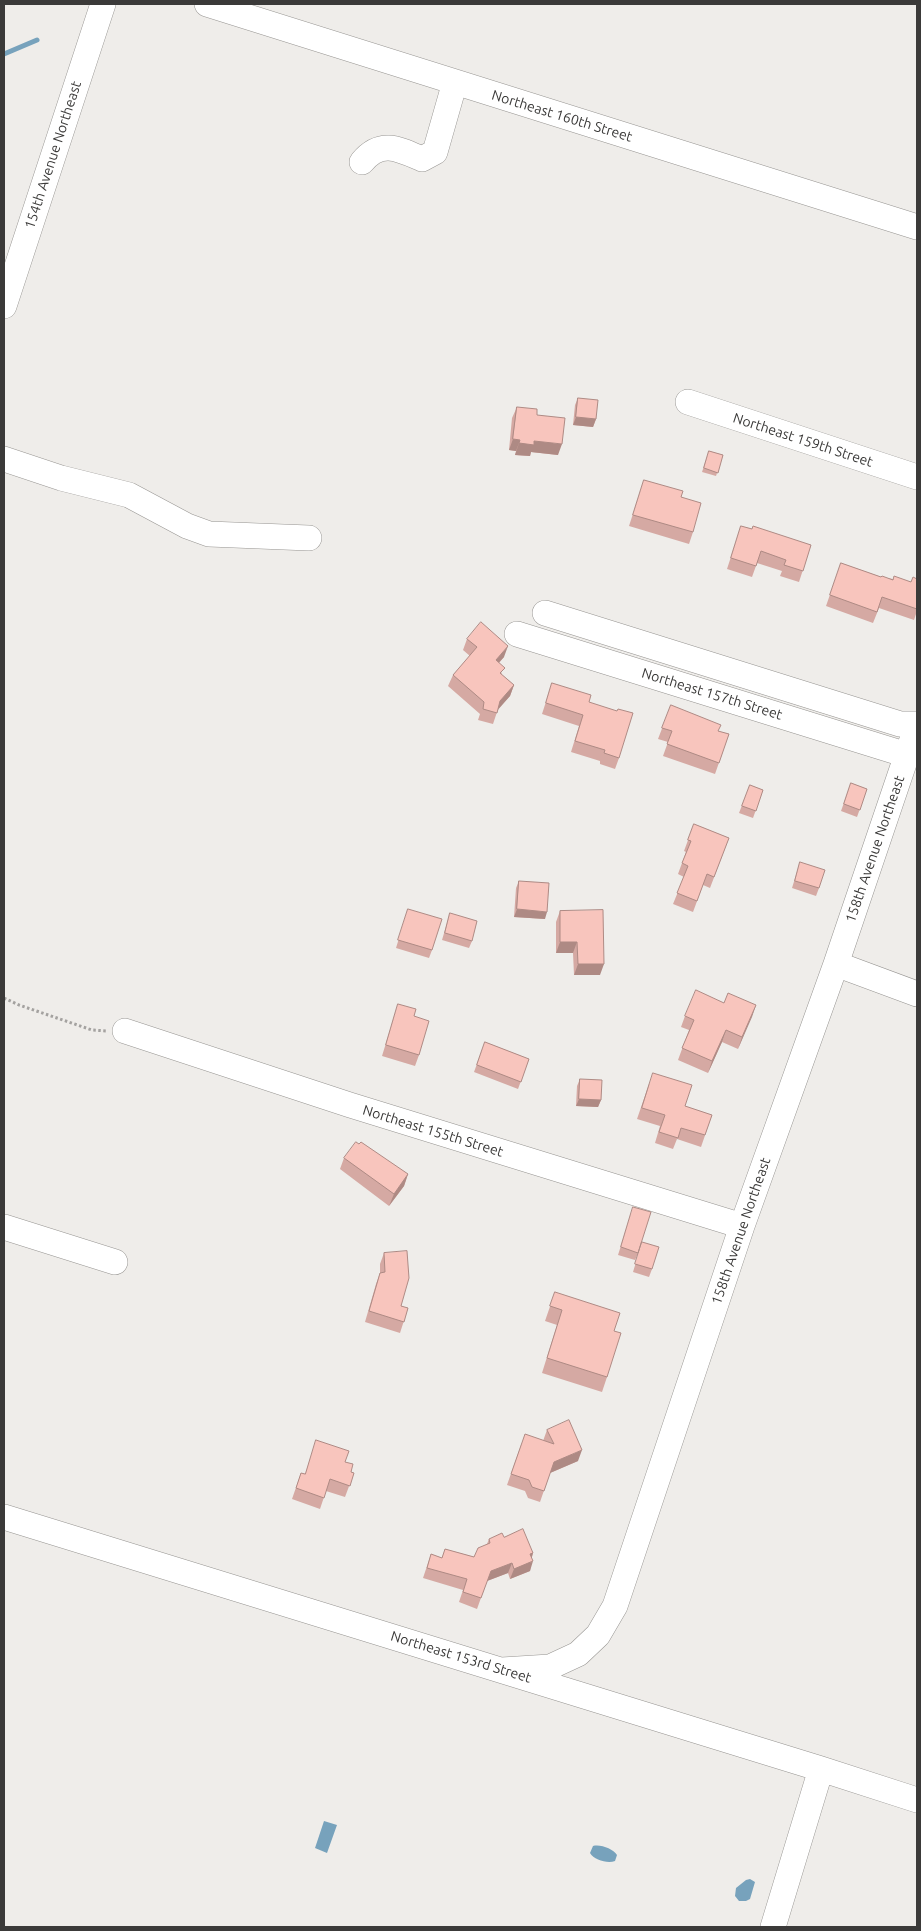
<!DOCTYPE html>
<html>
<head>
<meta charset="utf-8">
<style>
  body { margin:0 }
  #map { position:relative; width:921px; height:1931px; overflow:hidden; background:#efedea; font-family:Ubuntu,sans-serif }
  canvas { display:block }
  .frame { position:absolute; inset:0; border:5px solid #3b3a39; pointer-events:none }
</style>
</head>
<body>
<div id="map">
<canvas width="921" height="1931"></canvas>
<div class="frame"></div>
</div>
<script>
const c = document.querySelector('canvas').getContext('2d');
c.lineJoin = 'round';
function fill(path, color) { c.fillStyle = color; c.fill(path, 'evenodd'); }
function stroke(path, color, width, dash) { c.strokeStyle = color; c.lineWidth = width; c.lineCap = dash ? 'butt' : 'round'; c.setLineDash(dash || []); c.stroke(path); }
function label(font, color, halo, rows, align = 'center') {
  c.font = font + ' Ubuntu,sans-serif'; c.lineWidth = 4; c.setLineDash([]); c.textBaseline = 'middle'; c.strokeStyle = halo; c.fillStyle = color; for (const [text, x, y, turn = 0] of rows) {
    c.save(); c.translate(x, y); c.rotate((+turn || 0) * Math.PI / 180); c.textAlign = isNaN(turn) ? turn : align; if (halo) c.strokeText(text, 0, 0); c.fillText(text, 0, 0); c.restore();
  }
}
fill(new Path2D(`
  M324 1821 337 1825 327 1853 315 1848Z
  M593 1846C601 1844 613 1849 617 1855L615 1861C608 1864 594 1860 590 1853Z
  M750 1879 755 1882 750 1899 746 1901H739L735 1896 736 1888 746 1880Z`), '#77a2bc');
stroke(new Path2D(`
  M4 54 37 40`), '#77a2bc', 5);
const minor = new Path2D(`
  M207 4 917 227
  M362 162C381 139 399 149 422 159L435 152 455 82
  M4 306 103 4
  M688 402 917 477
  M4 459 61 478 129 495 187 526 209 534 309 538
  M545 613 900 724H917
  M517 634 907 755
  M836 964 917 994
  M125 1031 350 1105 742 1226
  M4 1227 115 1262
  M4 1517 821 1769 917 1800
  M502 1670 550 1667 578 1654 598 1635 615 1606 742 1226 836 964 917 725
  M773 1927 821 1769`);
stroke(minor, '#979592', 26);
stroke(new Path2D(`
  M4 998 19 1005 92 1030 107 1031`), '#a4a2a0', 3, [2.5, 2.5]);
stroke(minor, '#fff', 25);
fill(new Path2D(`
  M578 398 596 419 593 427 573 425 575 405Z
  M517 407 537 415 558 455 531 452 530 456 515 455 516 451 509 450 512 418Z
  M709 451 723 455 716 476 702 472Z
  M644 480 681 497 693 532 689 544 629 526Z
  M741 526 811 545 799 582 780 576 782 571 757 563 752 577 727 569Z
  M841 563 881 577 911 582 917 579V611L914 620 879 608 873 623 826 606Z
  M467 639 504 657 499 663 502 675 514 685 510 696 498 709 493 724 478 720 480 714 448 686 453 675 470 656 463 650Z
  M552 683 589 702 619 758 615 769 600 764V761L571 752 579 726 542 714Z
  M671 705 718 731 729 734 715 774 663 756 668 742 658 739Z
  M851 783 867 789 857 817 841 811Z
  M750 785 763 790 753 818 739 813Z
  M694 824 729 838 710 888 703 885 693 912 673 904 684 877 678 874 686 852 684 851Z
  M800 862 819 888 816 896 792 888Z
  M519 881 545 919 514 917 516 888Z
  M408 909 432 950 429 958 396 948Z
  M560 911 600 975H574L573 953H556V922Z
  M450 913 472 941 469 948 442 940Z
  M724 1003 756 1005 738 1049 722 1042 708 1073 678 1060 689 1030 681 1027 685 1016Z
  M398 1004 414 1016 419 1055 415 1066 382 1056Z
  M485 1042 529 1059 518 1089 474 1072Z
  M580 1079 601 1100 598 1107 576 1106 577 1086Z
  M649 1084 685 1106 712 1115 701 1147 677 1139 673 1149 655 1143 660 1126 637 1119Z
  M344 1158 408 1174 404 1186 389 1206 340 1169Z
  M631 1214 638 1253 635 1260 618 1255Z
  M640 1249 652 1269 649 1277 633 1272Z
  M384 1253 401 1306 408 1308 400 1333 365 1322 376 1284 380 1273V1264Z
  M555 1292 614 1331 607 1377 602 1392 542 1373 557 1325 545 1321Z
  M547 1430 578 1461 550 1473 540 1502 528 1498 525 1491 507 1485 521 1445 543 1441Z
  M345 1462 351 1472 354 1473 345 1497 326 1491 320 1509 292 1499 301 1473 305 1474Z
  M504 1537 533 1553 532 1557 530 1571 510 1579 508 1573 487 1581 477 1609 459 1602 463 1590 423 1578 431 1554 442 1558 445 1549 474 1557 487 1544 489 1539Z`), '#d5a9a3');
fill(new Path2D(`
  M576 417 596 419 593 427 573 425Z
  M513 439 520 440 516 451 509 450Z
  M534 441 562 444 558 455 531 452 530 456 515 455 519 443Z
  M508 646 504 657 491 671 496 660Z
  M514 685 510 696 496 712 500 701Z
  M517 909 547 912 545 919 514 917Z
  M560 942H577L573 953H556Z
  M578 964H604L600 975H574Z
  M756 1005 752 1017 738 1049 742 1037Z
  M726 1030 722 1042 708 1073 712 1061Z
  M579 1099 601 1100 598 1107 576 1106Z
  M408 1174 404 1186 389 1206 394 1194Z
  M582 1450 578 1461 550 1473 554 1462Z
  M533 1553 530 1563 533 1561 530 1571 510 1579 514 1569 530 1554Z
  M512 1563 508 1573 487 1581 491 1571Z`), '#ae8a84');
const building = new Path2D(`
  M578 398 598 400 596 419 576 417Z
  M517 407 537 409V415L565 418 562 444 534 441V445L519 443 520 440 513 439Z
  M709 451 723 455 718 473 704 468Z
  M644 480 683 491 681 497 701 503 693 532 633 515Z
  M741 526 752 529 753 526 811 545 803 571 784 565 786 560 761 551 756 566 731 558Z
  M841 563 881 577 882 576 893 580 894 576 911 582 913 577 917 579V609L882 597 877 612 830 595Z
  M481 622 508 646 496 660 505 668 500 673 514 685 500 701 497 713 483 709 484 702 453 675 477 647 467 639Z
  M552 683 591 695 589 702 617 711 618 709 633 713 619 758 604 753 605 750 575 741 583 715 546 703Z
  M671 705 721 725 718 731 729 734 719 763 667 744 672 731 662 728Z
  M851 783 867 789 860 810 844 804Z
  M750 785 763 790 756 811 742 806Z
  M694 824 729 838 714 877 707 874 697 901 677 893 688 866 682 863 691 841 688 840Z
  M800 862 825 870 819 888 795 881Z
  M519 881 549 883 547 912 517 909Z
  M408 909 442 919 432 950 398 940Z
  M603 910 604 964H578L577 942H560V911Z
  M450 913 477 921 472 941 445 933Z
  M696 990 724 1003 728 993 756 1005 742 1037 726 1030 712 1061 682 1048 694 1020 685 1016Z
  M398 1004 416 1009 414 1016 429 1021 419 1055 386 1045Z
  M485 1042 529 1059 521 1082 477 1065Z
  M653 1073 692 1085 685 1106 712 1115 705 1135 681 1128 678 1138 659 1132 665 1115 642 1108Z
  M580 1079 602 1080 601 1100 579 1099Z
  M356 1142 359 1144 361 1142 408 1174 394 1194 344 1158Z
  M633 1207 651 1212 638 1253 621 1247Z
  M642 1242 659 1247 652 1269 635 1264Z
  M407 1251 409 1278 401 1306 408 1308 404 1322 369 1311 380 1273 385 1272 384 1253Z
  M555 1292 620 1313 614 1331 621 1333 607 1377 547 1358 562 1310 550 1306Z
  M569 1420 582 1450 554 1462 544 1491 532 1487 529 1480 511 1474 525 1434 554 1444 547 1430Z
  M316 1440 349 1451 345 1462 353 1464 351 1472 354 1473 350 1486 330 1479 324 1498 296 1488 301 1473 305 1474Z
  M523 1529 533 1553 530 1554 533 1561 514 1569 512 1563 491 1571 481 1598 463 1592 467 1579 427 1568 431 1554 442 1558 445 1549 474 1557 478 1548 490 1543 489 1539 502 1533 504 1537Z`);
fill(building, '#f8c5bd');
stroke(building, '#ae8a84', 1);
label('14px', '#3b3a39', '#fff', [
  ["Northeast 160th Street",562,116,17],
  ["154th Avenue Northeast",53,155,-72],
  ["Northeast 159th Street",803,440,18],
  ["Northeast 157th Street",712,694,17],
  ["158th Avenue Northeast",875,849,-71],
  ["Northeast 155th Street",433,1131,17],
  ["158th Avenue Northeast",741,1231,-71],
  ["Northeast 153rd Street",461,1657,17]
]);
</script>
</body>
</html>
